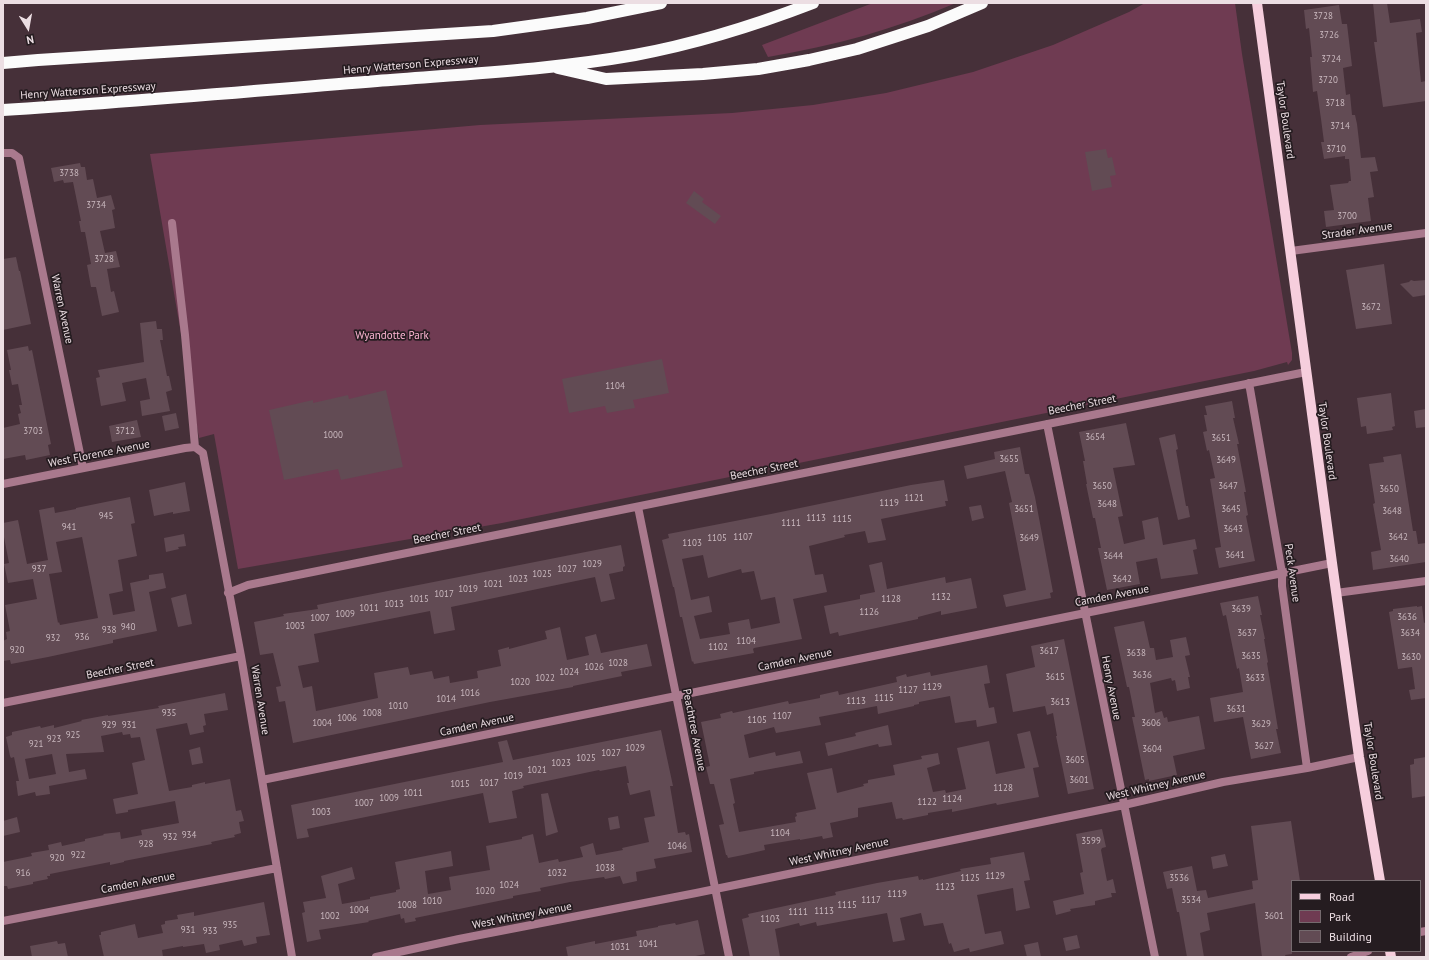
<!DOCTYPE html>
<html>
<head>
<meta charset="utf-8">
<style>
  body { margin:0 }
  #map { position:relative; width:1429px; height:960px; overflow:hidden; background:#463039; font-family:"PT Sans",sans-serif }
  canvas { display:block }
  .frame { position:absolute; inset:0; border:4px solid #ecdee3; pointer-events:none }
  .legend { position:absolute; left:1291px; top:880px; width:130px; height:72px; box-sizing:border-box; background:#251c20; border:1px solid #756a6e; margin:0; padding:5px 7px; list-style:none; font-size:12px; color:#ecdee3 }
  .legend li { display:flex; align-items:center; gap:8px; height:20px }
  .legend b { width:20px; border:1px solid #756a6e }
  .north { position:absolute; left:8px; top:8px; width:40px; height:40px; -webkit-text-stroke:3px #251c20; paint-order:stroke; rotate:169deg; font-size:11px; font-weight:700; line-height:16px; text-align:center; color:#ecdee3 }
  .north::after { content:''; display:block; margin:auto; width:14px; height:18px; background:#ecdee3; clip-path:polygon(50% 0,100% 100%,50% 72%,0 100%) }
</style>
</head>
<body>
<div id="map">
<canvas width="1429" height="960"></canvas>
<div class="frame"></div>
<ul class="legend">
<li><b style="height:5px;background:#f6cedd"></b>Road</li>
<li><b style="height:11px;background:#6f3b52"></b>Park</li>
<li><b style="height:11px;background:#624b54"></b>Building</li>
</ul>
<div class="north">N</div>
</div>
<script>
const c = document.querySelector('canvas').getContext('2d');
c.lineJoin = 'round';
function fill(path, color) { c.fillStyle = color; c.fill(path, 'evenodd'); }
function stroke(path, color, width, dash) { c.strokeStyle = color; c.lineWidth = width; c.lineCap = dash ? 'butt' : 'round'; c.setLineDash(dash || []); c.stroke(path); }
function label(font, color, halo, rows, align = 'center') {
  c.font = font + ' "PT Sans",sans-serif'; c.lineWidth = 3.5; c.setLineDash([]); c.textBaseline = 'middle'; c.strokeStyle = halo; c.fillStyle = color; for (const [text, x, y, turn = 0] of rows) {
    c.save(); c.translate(x, y); c.rotate((+turn || 0) * Math.PI / 180); c.textAlign = isNaN(turn) ? turn : align; if (halo) c.strokeText(text, 0, 0); c.fillText(text, 0, 0); c.restore();
  }
}
fill(new Path2D(`
  M873 3H956C896 29 833 46 768 57L762 45Z
  M1145 3H1235L1242 54 1292 353V360L1288 365 1287 362 1254 371 502 523 238 569 214 434 199 438 150 154 480 125 732 113 813 105 886 93 973 72 1053 45 1129 12Z`), '#6f3b52');
fill(new Path2D(`
  M1373 3H1387L1390 23 1420 19 1422 32 1416 33 1421 82 1426 81V101L1383 107 1374 42H1377Z
  M1339 5 1342 24H1347L1352 66 1343 68 1346 95 1350 94 1352 115H1355L1357 124 1361 158 1375 157 1378 171 1370 172 1374 197 1368 198 1371 221 1326 227 1324 211 1334 210 1330 185 1348 183 1349 181H1351L1349 159H1345V156L1324 159 1321 142H1324L1321 119 1317 91 1313 92 1310 57H1312L1309 28 1306 29 1304 10Z
  M1106 149 1108 158 1112 157 1116 175 1110 176 1112 187 1092 191 1085 152Z
  M80 163 81 167H85L87 180 93 179 97 198 111 195 115 209 112 210 115 228 100 231 105 253 116 251 120 267 107 269 111 292 114 291 119 312 102 316 96 287H91L87 265 91 264 85 232H81L79 221H81L73 182 64 183 63 180 54 182 51 168Z
  M694 191 704 199 702 202 721 216 715 224 686 203Z
  M16 257 19 271H20L31 324 3 330V259Z
  M1384 264 1392 324 1356 329 1346 270Z
  M1411 280 1414 281 1426 280V295L1413 297 1400 284 1409 282Z
  M156 321 157 329H162L163 340H160L167 376H169L172 390 166 392 170 411 142 416 140 401 150 399 146 378 122 383 126 401 101 406 96 378 100 377 98 370 144 362 140 323Z
  M28 346 29 351 32 350 51 444 48 445 50 455 26 460 25 455 3 459V428L20 424 18 414 21 413 19 405H22L18 384 12 385 9 370H11L7 350Z
  M662 359 669 393 633 400 635 408 607 413 605 406 569 413 562 379Z
  M386 390 403 467 341 480 338 469 284 480 269 410 313 400V403L348 395 349 399Z
  M1391 393 1395 426 1392 427 1393 430 1367 434 1366 426 1361 427 1357 398Z
  M1232 401 1235 418H1233L1239 444H1237L1246 492H1244L1248 515 1246 516 1255 561 1219 568 1215 548 1221 547 1210 479 1215 478 1209 450 1207 451 1203 432 1207 431 1204 415H1207L1205 406Z
  M1426 409V427L1416 428 1414 411Z
  M176 413 179 428 165 431 162 416Z
  M137 420 141 437 112 442 109 426Z
  M1126 423 1135 465 1113 468 1123 516 1118 517 1124 544 1145 539 1142 521 1158 517 1163 545 1195 539 1197 549 1193 550 1198 574 1161 579 1157 558 1136 562 1140 584 1107 590 1098 548H1101L1095 518H1093L1086 484H1087L1083 461H1085L1079 432Z
  M1175 434 1178 449 1176 450 1186 506H1188L1190 517 1178 520 1159 438Z
  M1020 447 1025 474H1029L1035 497 1053 592 1050 593 1051 598 1006 607 1003 595 1026 590 1009 503 1012 502 1005 471 967 479 964 466 995 459 994 452Z
  M1401 454 1413 531H1416L1418 544 1426 543V562L1373 570 1371 552 1381 550 1373 504 1375 503 1369 464 1384 462 1383 457Z
  M944 480 948 501H945L946 506 881 519 886 540 868 543 865 531 844 535 845 537 809 546 815 575 823 574 827 592 793 599 802 639 754 648 753 649 754 653 694 664 693 661 692 662 682 617H680L674 587H673L662 540 669 538 668 534 771 514 911 485ZM703 555 708 578 741 569 742 573 754 571 761 600 775 597 780 623 751 629 749 619 728 623 730 634 700 639 694 616 712 612 709 596 691 600 682 559Z
  M185 482 190 511 173 514V512L154 516 149 490Z
  M130 497 135 523 131 524 137 556 118 560 123 591 109 594 113 615 135 611 130 583 149 579V575L163 573 166 588 149 592 157 631 113 640V643L48 657 11 664 10 660 3 661V641L7 639 6 632 10 631 5 605 37 599 33 579 8 583 4 564 9 563 3 532V523L18 520 27 564 48 560 39 510 54 507 55 513 76 509V508ZM82 537 98 618 60 625 59 622 58 623 49 574 62 572 56 542Z
  M981 505 984 518 972 521 969 507Z
  M184 534 186 546 178 547 179 549 166 552 164 538Z
  M621 545 625 566 623 567V571L609 574 615 599 601 602 595 577 451 607 455 630 434 634 430 611 314 634 319 662 298 666 303 688 312 686 316 711 378 698 374 673 408 667 410 675 432 671 434 679 449 676 450 683 478 678 477 671 501 666 498 650 509 647V649L547 639 545 631 560 627 567 660 589 655 585 637 596 634 601 653 647 644 652 666 621 672 622 676 573 686V687L490 702 293 743 285 701 279 702 276 687 281 686 273 653 260 655 254 622 284 616 283 614 318 609 317 605Z
  M882 562 887 589 945 577 946 583 971 578 977 608 941 615V611L918 617V619L839 636 838 632 830 634 824 606 860 599V595L875 592 869 565Z
  M186 594 192 624 178 627 171 598Z
  M1258 596 1262 615H1260L1265 639H1264L1268 662 1267 663 1278 729H1276L1281 753 1251 759 1243 717 1214 722 1210 698 1243 692 1239 668 1237 669 1226 615 1223 616 1220 603Z
  M1417 606V607L1422 606 1424 623 1426 622V698L1411 700 1409 690 1415 689 1412 667 1398 669 1389 612 1393 611V609Z
  M1144 621 1150 648H1154L1156 660 1173 657 1170 640 1186 637 1190 655 1185 656 1190 677H1188L1190 688 1177 691 1175 680 1172 681 1171 678 1150 683 1155 713 1162 711 1164 718 1167 717 1168 722 1199 716 1205 749 1173 756 1177 775 1149 781V779L1145 780 1132 717H1135L1129 687H1127L1114 627Z
  M1064 639 1094 789 1068 794 1056 736H1057L1053 713 1047 715 1045 706 1013 712 1006 674 1035 667 1031 646Z
  M987 665 990 683 984 684 989 708 994 707 997 723 977 727 976 720 955 723 950 696 919 702V704L914 705V706L878 714 877 706 819 717 821 725 776 733 774 727 744 735 749 758 775 752 776 756 800 751 803 763 754 772V774L730 779 735 803 733 804 739 832 796 822 795 817 797 816 796 813 816 809 807 773 832 768 837 793 864 786 863 784 868 783V780L895 775 893 765 922 759 921 756 938 753 940 764 927 768 933 792 945 790 946 793 966 789 957 748 989 741 996 774 1025 768 1017 734 1030 731 1039 767 1033 768 1039 797 997 805 996 803 952 812V809L928 813V815L903 820 902 818 896 819 892 802 858 808V817L830 823 833 837 823 839 822 836 800 840V839L764 845 765 850 743 855 728 858 727 855H726L719 825 724 824 714 784H710L706 767 710 766 701 722 721 718 720 714 732 711 733 713 788 701 789 704 820 698V695L838 691 839 695 897 682 896 677 906 674 907 677 930 672 931 676Z
  M225 693 228 710 204 714 206 725 203 726 204 732 190 735 187 723 156 729 169 791 192 787V785L205 782V784L230 779 236 811 241 810 244 821 239 822 241 833 234 835 235 837 211 842 212 844 124 861V862L110 865V862L50 874V876H47L48 879 33 882V884L8 889 7 886H3V862L32 856 31 853 49 850 48 845 61 842 62 846 85 841V839L104 835 103 834 120 832 121 839 142 835 141 830 179 823 175 801 128 810V812L116 814 113 799 138 794 132 763 145 760 140 737 131 738 130 734 123 735 122 732 101 736 104 752 66 754 69 772 85 769 87 779 49 786 50 794 36 796 35 792 18 796 16 781H19L14 757 11 758 10 756 6 737 12 735V732L40 726 41 728 54 725V728L82 721 81 720 108 715V716L159 708 158 706ZM52 754 56 774 29 779 25 759Z
  M888 725 892 745 879 747 878 744 828 756 825 743 856 736 855 733Z
  M661 730 673 786H670L678 833 685 832 686 835 689 834 692 852 654 859 656 868 636 872 637 881 623 884 620 876 605 879 604 877 570 882 540 888 541 891 513 896V898L415 918 416 921 405 923 404 918 401 919 400 914 368 921 369 922 319 930 321 939 307 942 302 913 305 912 303 902 326 898 321 876 352 867 355 879 338 884 342 904 370 899V897L396 892V890L400 889 395 862 451 851 453 866 425 871 428 894 451 890 449 877 490 870 486 846 522 839V837L533 834 539 863 558 859 559 862 583 857 580 847 593 843 596 855 623 850 622 848 649 842 644 818 655 816 650 790 630 795 627 783H629L626 766 600 771 599 770 523 786 524 788 512 791 517 818 489 823 483 793 307 829 309 837 297 839 291 805 503 762 498 742 507 740 513 760Z
  M200 747 203 763 192 765 189 750Z
  M1426 757V796L1412 798 1410 765 1414 764V759Z
  M548 793 558 832 546 836 541 794Z
  M618 816 620 828 610 830 608 818Z
  M17 817 20 832 3 836V821Z
  M1291 821 1300 881H1292V954L1285 955 1286 957H1262L1255 903 1207 913 1210 930 1200 933 1204 957H1187L1179 912H1177L1172 888 1167 889 1163 872 1192 866 1197 891 1206 890 1208 898 1253 889 1252 881 1258 880 1251 826Z
  M1102 829 1106 847 1102 848 1101 850 1107 881 1113 879 1116 893H1111L1112 897 1095 901V905L1070 909 1071 911 1056 915 1053 901 1084 894 1080 873 1083 872 1076 834Z
  M1024 852 1030 880 1024 881 1030 908 1016 911 1013 888 977 895 985 934 1001 931 1004 944 970 952 969 948 954 952 951 943 949 944 943 923 924 926 921 913 900 918 905 940 893 942 887 913 817 926 816 922 800 926 799 923 775 929 780 957H750L742 919 749 917 748 914 836 895 835 892 877 883 918 876 919 880 923 879V880L961 871 960 869 991 864 990 858Z
  M1225 854 1228 866 1213 869 1211 857Z
  M264 902 270 935 256 937 257 943 244 946 242 940 219 945 220 950 206 953 204 944 183 947V946L162 950 163 957H104L99 935H101V932L135 924 138 938 163 933 161 925 165 924V921L178 919 177 915 194 912V916Z
  M698 920 705 954 691 957H568L566 947 595 941V944L637 936 636 931 658 927V926L675 923 676 925Z
  M1077 935 1080 948 1066 951 1063 938Z
  M57 941 58 944 65 943 68 957H32L30 946Z
  M1038 942 1041 957H1027L1024 945Z`), '#624b54');
stroke(new Path2D(`
  M3 153H12L19 158 83 468
  M172 223 185 335 195 447
  M1291 251 1426 233
  M1249 383 1282 573V586L1307 768
  M1047 424 1155 957
  M3 484 185 448 195 447 203 453 241 656 292 957
  M638 507 729 957
  M228 593 248 585 1306 372
  M1336 593 1426 581
  M3 703 241 656
  M262 780 1332 563
  M3 921 277 868
  M1420 932 1426 931
  M376 957 459 939 696 893 1124 805 1223 782 1307 768 1359 757
  M1351 957 1368 951`), '#a9798d', 8);
stroke(new Path2D(`
  M1257 3 1332 563 1359 757 1380 881
  M1390 951 1391 957`), '#f6cedd', 10);
stroke(new Path2D(`
  M3 63 38 60 493 31 587 18 661 3
  M558 68 606 79 703 74 758 69 809 60 857 49 928 26 982 3
  M3 110C128 102 252 91 377 81 463 74 550 70 635 55 695 44 756 25 813 3`), '#fbfbfb', 12);
label('9px', '#cab9bf', null, [
  ["3728",1323,16],
  ["3726",1329,35],
  ["3724",1331,59],
  ["3720",1328,80],
  ["3718",1335,103],
  ["3714",1340,126],
  ["3710",1336,149],
  ["3738",69,173],
  ["3734",96,205],
  ["3700",1347,216],
  ["3728",104,259],
  ["3672",1371,307],
  ["1104",615,386],
  ["3703",33,431],
  ["3712",125,431],
  ["1000",333,435],
  ["3654",1095,437],
  ["3651",1221,438],
  ["3655",1009,459],
  ["3649",1226,460],
  ["3650",1102,486],
  ["3647",1228,486],
  ["3650",1389,489],
  ["1121",914,498],
  ["1119",889,503],
  ["3648",1107,504],
  ["3651",1024,509],
  ["3645",1231,509],
  ["3648",1392,511],
  ["945",106,516],
  ["1113",816,518],
  ["1115",842,519],
  ["1111",791,523],
  ["941",69,527],
  ["3643",1233,529],
  ["1107",743,537],
  ["3642",1398,537],
  ["1105",717,538],
  ["3649",1029,538],
  ["1103",692,543],
  ["3641",1235,555],
  ["3644",1113,556],
  ["3640",1399,559],
  ["1029",592,564],
  ["937",39,569],
  ["1027",567,569],
  ["1025",542,574],
  ["1023",518,579],
  ["3642",1122,579],
  ["1021",493,584],
  ["1019",468,589],
  ["1017",444,594],
  ["1132",941,597],
  ["1015",419,599],
  ["1128",891,599],
  ["1013",394,604],
  ["1011",369,608],
  ["3639",1241,609],
  ["1126",869,612],
  ["1009",345,614],
  ["3636",1407,617],
  ["1007",320,618],
  ["1003",295,626],
  ["940",128,627],
  ["938",109,630],
  ["3637",1247,633],
  ["3634",1410,633],
  ["936",82,637],
  ["932",53,638],
  ["1104",746,641],
  ["1102",718,647],
  ["920",17,650],
  ["3617",1049,651],
  ["3638",1136,653],
  ["3635",1251,656],
  ["3630",1411,657],
  ["1028",618,663],
  ["1026",594,667],
  ["1024",569,672],
  ["3636",1142,675],
  ["3615",1055,677],
  ["1022",545,678],
  ["3633",1255,678],
  ["1020",520,682],
  ["1129",932,687],
  ["1127",908,690],
  ["1016",470,693],
  ["1115",884,698],
  ["1014",446,699],
  ["1113",856,701],
  ["3613",1060,702],
  ["1010",398,706],
  ["3631",1236,709],
  ["935",169,713],
  ["1008",372,713],
  ["1107",782,716],
  ["1006",347,718],
  ["1105",757,720],
  ["1004",322,723],
  ["3606",1151,723],
  ["3629",1261,724],
  ["929",109,725],
  ["931",129,725],
  ["925",73,735],
  ["923",54,739],
  ["921",36,744],
  ["3627",1264,746],
  ["1029",635,748],
  ["3604",1152,749],
  ["1027",611,753],
  ["1025",586,758],
  ["3605",1075,760],
  ["1023",561,763],
  ["1021",537,770],
  ["1019",513,776],
  ["3601",1079,780],
  ["1017",489,783],
  ["1015",460,784],
  ["1128",1003,788],
  ["1011",413,793],
  ["1009",389,798],
  ["1124",952,799],
  ["1122",927,802],
  ["1007",364,803],
  ["1003",321,812],
  ["1104",780,833],
  ["934",189,835],
  ["932",170,837],
  ["3599",1091,841],
  ["928",146,844],
  ["1046",677,846],
  ["922",78,855],
  ["920",57,858],
  ["1038",605,868],
  ["916",23,873],
  ["1032",557,873],
  ["1129",995,876],
  ["1125",970,878],
  ["3536",1179,878],
  ["1024",509,885],
  ["1123",945,887],
  ["1020",485,891],
  ["1119",897,894],
  ["1117",871,900],
  ["3534",1191,900],
  ["1010",432,901],
  ["1008",407,905],
  ["1115",847,905],
  ["1004",359,910],
  ["1113",824,911],
  ["1111",798,912],
  ["1002",330,916],
  ["3601",1274,916],
  ["1103",770,919],
  ["935",230,925],
  ["931",188,930],
  ["933",210,931],
  ["1041",648,944],
  ["1031",620,947]
]);
label('11px', '#ecdee3', '#251c20', [
  ["Henry Watterson Expressway",411,65,-5],
  ["Henry Watterson Expressway",88,91,-4],
  ["Taylor Boulevard",1285,120,82],
  ["Strader Avenue",1357,231,-8],
  ["Warren Avenue",62,309,78],
  ["Beecher Street",1082,405,-11],
  ["Taylor Boulevard",1327,441,82],
  ["West Florence Avenue",99,454,-11],
  ["Beecher Street",764,470,-11],
  ["Beecher Street",447,534,-11],
  ["Peck Avenue",1292,573,82],
  ["Camden Avenue",1112,596,-11],
  ["Camden Avenue",795,660,-12],
  ["Beecher Street",120,669,-11],
  ["Henry Avenue",1111,688,79],
  ["Warren Avenue",260,700,81],
  ["Camden Avenue",477,725,-12],
  ["Peachtree Avenue",694,730,79],
  ["Taylor Boulevard",1373,761,81],
  ["West Whitney Avenue",1156,786,-13],
  ["West Whitney Avenue",839,852,-12],
  ["Camden Avenue",138,883,-11],
  ["West Whitney Avenue",522,916,-11]
]);
label('11px', '#feb6d4', '#251c20', [
  ["Wyandotte Park",392,336]
]);
</script>
</body>
</html>
